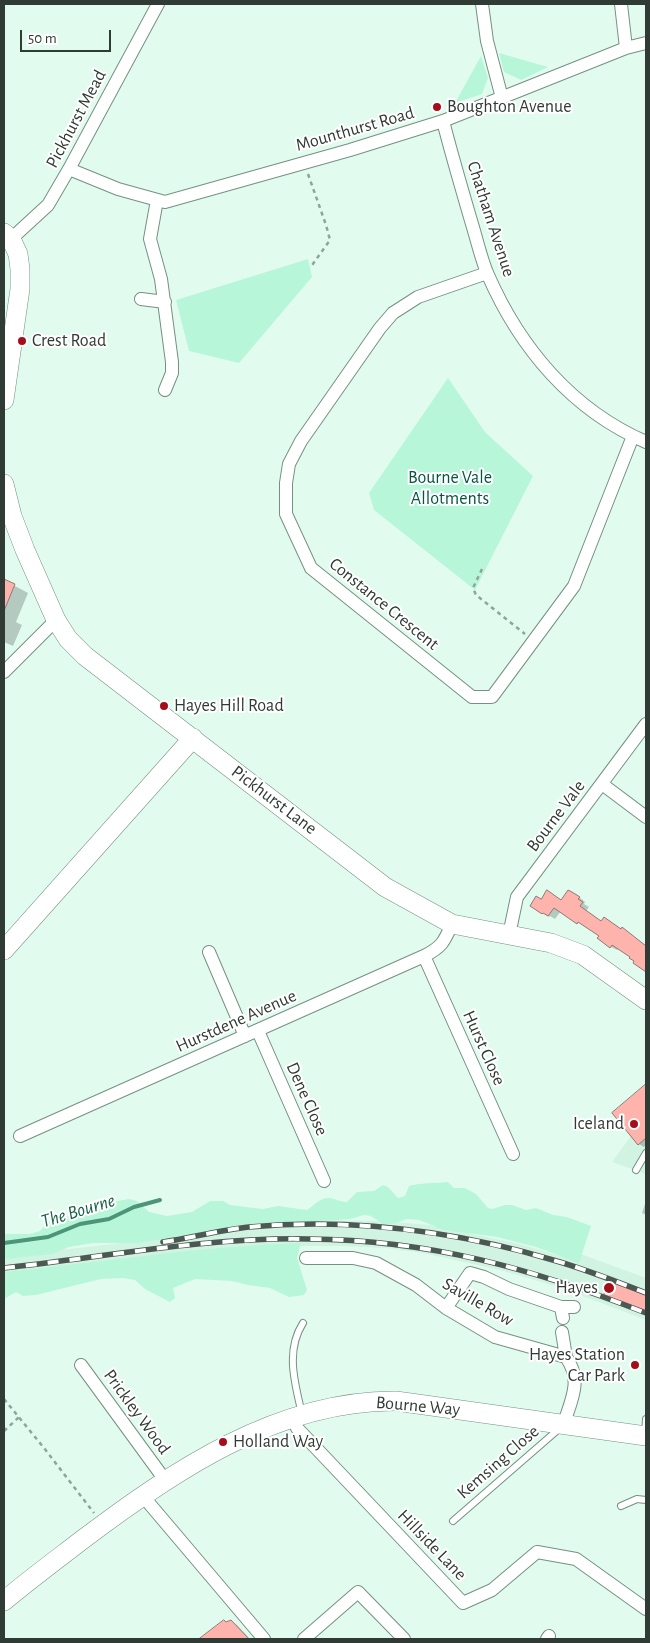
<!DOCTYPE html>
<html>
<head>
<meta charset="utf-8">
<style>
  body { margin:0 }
  #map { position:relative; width:650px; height:1643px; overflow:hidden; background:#e1fcef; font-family:"Alegreya Sans",sans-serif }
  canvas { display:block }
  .frame { position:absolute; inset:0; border:5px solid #303b35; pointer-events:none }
  .scale { position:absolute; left:20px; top:30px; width:91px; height:22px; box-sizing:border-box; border:2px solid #303b35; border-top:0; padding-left:6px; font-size:15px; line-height:18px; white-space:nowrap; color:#303b35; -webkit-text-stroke:4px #fff; paint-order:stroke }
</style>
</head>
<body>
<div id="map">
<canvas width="650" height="1643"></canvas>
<div class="frame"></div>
<div class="scale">50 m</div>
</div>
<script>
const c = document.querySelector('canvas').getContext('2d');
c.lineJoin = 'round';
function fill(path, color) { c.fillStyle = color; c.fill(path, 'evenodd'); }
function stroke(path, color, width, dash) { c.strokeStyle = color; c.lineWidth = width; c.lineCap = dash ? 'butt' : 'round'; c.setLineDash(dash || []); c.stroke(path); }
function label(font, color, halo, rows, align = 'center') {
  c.font = font + ' "Alegreya Sans",sans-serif'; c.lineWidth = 4; c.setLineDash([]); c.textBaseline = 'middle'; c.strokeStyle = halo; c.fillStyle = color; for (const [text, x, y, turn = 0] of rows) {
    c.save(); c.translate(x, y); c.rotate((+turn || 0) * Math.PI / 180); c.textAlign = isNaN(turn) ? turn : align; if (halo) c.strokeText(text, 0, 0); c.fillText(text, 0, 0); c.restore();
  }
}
fill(new Path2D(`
  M646 1084V1174L612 1162 631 1136 612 1113Z
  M293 1220 385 1221 429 1225 520 1244 578 1261 581 1254 646 1278V1320L562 1288 500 1270 423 1253 385 1248 343 1246H298L4 1275V1256L114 1244 219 1227Z`), '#d0f3e2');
fill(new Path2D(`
  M499 53 548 67 521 80 504 72Z
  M481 56 488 78 482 94 455 103Z
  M308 259 312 277 239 363 189 351 176 300Z
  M448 378 485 432 533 476 475 590 374 510 369 493Z
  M448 1182 454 1188H465L476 1194 488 1208 492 1209 505 1205H512L526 1210 536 1208 553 1215 567 1217 591 1226 579 1263 536 1247 497 1237 444 1230 419 1220 407 1219 393 1224H383L371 1216 364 1215 350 1219 240 1227 138 1243H93L69 1247 52 1254 4 1259V1234H30L40 1231 48 1222 62 1217 85 1215 106 1203 129 1199 137 1201 149 1212 167 1216 192 1212 210 1201H223L230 1205 263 1209 278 1206 307 1210C314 1205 321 1197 330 1198 336 1199 341 1202 347 1202L357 1192 374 1191 383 1185 388 1187 398 1198 405 1196 409 1186C417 1183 438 1183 448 1182Z
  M301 1243 297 1258 307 1290 304 1295 289 1297 270 1288 248 1285 232 1281 195 1279 173 1288 175 1298 170 1302 145 1289 135 1280 123 1278 101 1279 36 1295 23 1296 16 1292 4 1299V1272C103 1262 201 1246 301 1243Z`), '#b8f6da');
fill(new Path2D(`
  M4 580 28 593 16 622 22 625 13 646 4 642Z
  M579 897 585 902 584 904 589 907 586 911 602 922H611L646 946 644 952 646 954V971L634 963 635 961 632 956 619 948 617 950 611 947 601 936 561 911 555 919 550 916 549 917 532 905 541 900 562 901Z
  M646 1086V1145L644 1147 639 1144 613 1113Z
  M646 1201V1215L642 1213Z
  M224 1621 227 1623 231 1621 237 1625 250 1639H201Z`), '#0003');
stroke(new Path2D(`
  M4 1243 48 1237 80 1224 109 1219 134 1207 160 1200`), '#4d9478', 4);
const building = new Path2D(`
  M4 579 15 584 4 611Z
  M547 890 561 900 568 890 572 892 580 897 578 899 583 902 580 906 601 921 604 917 621 929 622 927 646 946V972L633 963 634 961 629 958 630 957 612 945 610 948 597 938 599 936 578 922 577 924 554 908 548 916 543 913 542 914 530 906 536 896 541 899Z
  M646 1084V1138L638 1145 612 1113Z
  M610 1281 646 1295V1311L604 1295Z
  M224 1620 226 1622 231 1620 249 1639H199Z`);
fill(building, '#feb4ad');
stroke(building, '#927774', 1);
const lane = new Path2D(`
  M636 1170 646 1153
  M302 1414C295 1384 285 1351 303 1323
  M645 1435 646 1419
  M621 1506 637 1499 646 1500
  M453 1521 560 1428`);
const street = new Path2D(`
  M482 4 487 41 502 98
  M621 4 626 48
  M443 121C452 156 462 190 472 224 477 240 481 259 488 275 520 348 572 410 646 442
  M69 169 118 189 165 202 350 150 443 121 626 48 646 43
  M157 200 150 239 161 279 172 362V373L165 390
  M11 239 48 205 69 169 158 4
  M487 273 418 297 393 313 380 328 301 441 289 464 286 483V514L311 568 472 697H492L574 586 633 436
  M141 299 165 302
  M4 672 56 620
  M602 784 646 817
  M509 935 517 897 646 724
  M209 952 245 1036
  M424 956 513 1154
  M258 1031 324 1181
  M20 1136 424 956C442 947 444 942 452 924
  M306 1258H353L376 1263 416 1285 446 1308 495 1337 566 1357C583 1381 571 1400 563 1426
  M561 1307H574
  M446 1308 470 1273 484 1277 509 1289 561 1307 563 1318
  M562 1332 566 1357
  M81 1365 165 1480
  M293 1418 297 1428 463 1603 492 1590 537 1552 576 1559 646 1609
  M142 1495 264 1639
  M304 1639 358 1592 404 1639
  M547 1639 549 1636`);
const secondary = new Path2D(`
  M4 233 11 239 18 254 20 269V289L4 400
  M4 484 12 516 25 550 56 620 68 639 85 656 385 887 452 924 551 943 583 955 646 1000
  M4 950 193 738
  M4 1601C29 1580 56 1560 82 1540 173 1471 278 1400 396 1401L646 1436`);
stroke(lane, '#769084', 8);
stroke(street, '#769084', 14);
stroke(secondary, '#769084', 20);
stroke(new Path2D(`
  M308 174 326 225 330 240 310 268
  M482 569 473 588 476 595 525 634
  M4 1399 44 1448 94 1513
  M4 1431 19 1417`), '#91a49a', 2.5, [4, 4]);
stroke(lane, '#fff', 6);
stroke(street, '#fff', 12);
stroke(secondary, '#fff', 19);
const rail = new Path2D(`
  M163 1242C191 1238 220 1230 249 1227 351 1218 455 1231 553 1260 585 1269 615 1281 646 1293
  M4 1268C105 1257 207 1237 309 1239 431 1240 533 1269 646 1313`);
stroke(rail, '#4c5952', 5.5);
stroke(rail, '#fff', 4, [11]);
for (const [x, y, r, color] of [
  [437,107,5,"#a50d1a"],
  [22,341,5,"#a50d1a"],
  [164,706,5,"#a50d1a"],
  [634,1124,5,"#a50d1a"],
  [609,1288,6,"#a50d1a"],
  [635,1365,5,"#a50d1a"],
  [223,1442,5,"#a50d1a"]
]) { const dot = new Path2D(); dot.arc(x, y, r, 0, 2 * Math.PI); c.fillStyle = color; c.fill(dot); stroke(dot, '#fff', 2); }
label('18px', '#303b35', '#fff', [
  ["Boughton Avenue",447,107],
  ["Crest Road",32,341],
  ["Hayes Hill Road",174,706],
  ["Iceland",624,1124,"right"],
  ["Hayes",598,1288,"right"],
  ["Hayes Station",625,1355,"right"],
  ["Car Park",625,1376,"right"],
  ["Holland Way",233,1442]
], 'left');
label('18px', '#303b35', '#fff', [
  ["Pickhurst Mead",76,119,-62],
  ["Mounthurst Road",355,129,-16],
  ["Chatham Avenue",491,219,72],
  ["Constance Crescent",384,604,39],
  ["Pickhurst Lane",274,800,37],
  ["Bourne Vale",556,816,-53],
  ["Hurstdene Avenue",236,1021,-24],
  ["Hurst Close",484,1048,66],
  ["Dene Close",307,1099,66],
  ["Saville Row",478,1302,30],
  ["Bourne Way",418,1406,5],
  ["Prickley Wood",137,1412,54],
  ["Kemsing Close",498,1462,-41],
  ["Hillside Lane",432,1545,46]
]);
label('18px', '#04573e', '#fff', [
  ["Bourne Vale",450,478],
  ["Allotments",450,499]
]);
label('italic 19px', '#176148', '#fff', [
  ["The Bourne",78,1211,-17]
]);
</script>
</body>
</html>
